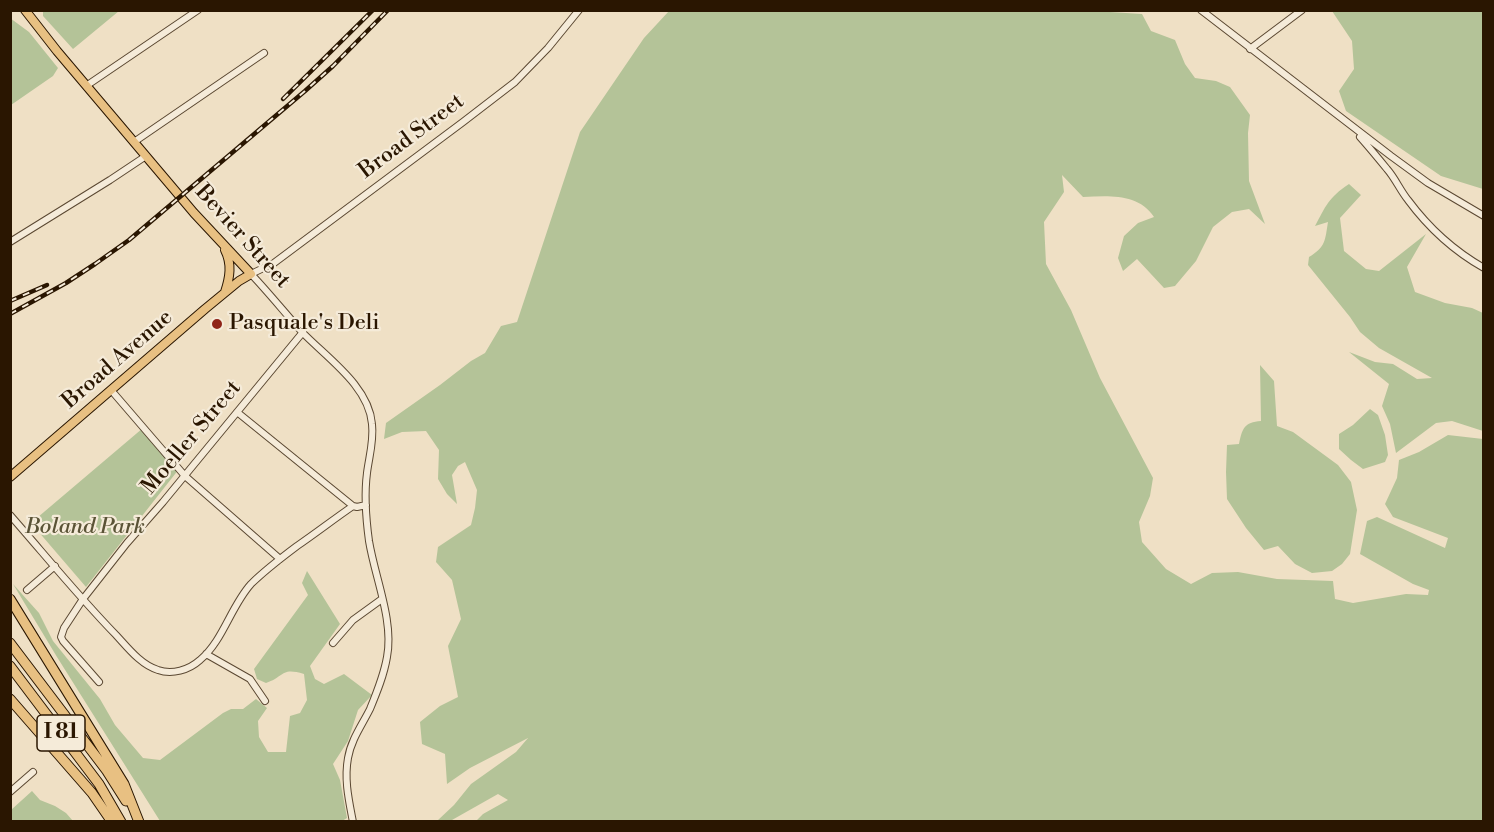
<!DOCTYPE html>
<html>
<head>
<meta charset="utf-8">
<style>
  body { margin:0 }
  #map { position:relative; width:1494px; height:832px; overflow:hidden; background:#efe0c5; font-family:"Libre Bodoni",serif }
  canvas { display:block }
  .frame { position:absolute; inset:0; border:12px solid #2a1601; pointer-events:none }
</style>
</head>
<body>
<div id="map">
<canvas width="1494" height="832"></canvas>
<div class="frame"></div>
</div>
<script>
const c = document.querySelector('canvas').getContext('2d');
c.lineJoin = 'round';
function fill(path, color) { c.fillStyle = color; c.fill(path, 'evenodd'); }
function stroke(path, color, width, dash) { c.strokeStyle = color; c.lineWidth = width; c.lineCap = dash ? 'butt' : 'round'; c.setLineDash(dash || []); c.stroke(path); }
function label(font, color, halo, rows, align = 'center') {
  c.font = font + ' "Libre Bodoni",serif'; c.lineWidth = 4.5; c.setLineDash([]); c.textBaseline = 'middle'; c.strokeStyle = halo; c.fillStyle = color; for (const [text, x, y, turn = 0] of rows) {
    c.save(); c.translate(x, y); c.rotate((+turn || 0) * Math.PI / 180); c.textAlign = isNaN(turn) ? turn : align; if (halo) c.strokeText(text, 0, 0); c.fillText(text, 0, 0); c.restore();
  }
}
fill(new Path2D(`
  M1109 10 1110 12 1142 14 1151 31 1175 40 1185 64 1195 78 1216 81 1230 87 1250 115 1248 133 1249 181 1265 224 1249 209 1232 212 1213 227 1196 261 1175 286 1164 288 1137 259 1123 271 1118 258 1124 236 1138 223 1154 217C1138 193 1109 196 1083 197L1062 175 1064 192 1044 222 1046 264 1071 310 1100 378 1153 478 1150 496 1139 522 1142 542 1166 569 1191 584 1212 573 1238 572 1277 579 1333 581 1335 599 1353 603 1406 594 1428 595 1429 590 1413 584 1360 554 1367 521 1377 517 1445 548 1448 538 1393 517 1385 504 1397 478 1399 460 1419 452 1448 435 1483 439V821H476L483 814 508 800 498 794 452 820 437 821 454 805 471 784 516 752 528 738 470 768 447 784 445 754 422 744 420 722 440 706 458 697 448 646 461 619 452 580 436 562 438 547 471 525 475 508 477 490 465 462 458 466 452 475 457 504 447 494 438 479 439 450 426 431 402 432 384 439 386 423 440 385 471 361 485 353 501 326 517 322 580 132 644 38 669 11Z
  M43 11H42H119L73 49 43 16Z
  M1332 11H1483V189L1441 176 1346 111 1339 91 1354 69 1352 41Z
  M10 18 29 32 58 68 53 76 11 105Z
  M1349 184 1361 195 1340 218 1344 251 1366 269 1379 271 1426 234 1407 267 1415 292 1445 303 1472 308 1483 313V431L1452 421 1436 423 1396 453 1390 424 1382 406 1389 384 1349 352 1375 362 1393 364 1417 379 1432 378 1379 348 1360 332 1350 317 1308 265 1309 257C1326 247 1325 240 1328 222L1315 226C1326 206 1328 198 1349 184Z
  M1260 365 1274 381 1277 426 1293 432 1338 465 1351 482 1357 510 1350 554 1342 564 1332 571 1312 573 1295 564 1278 546 1264 550 1246 528 1227 499 1226 472 1227 445 1239 444C1242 429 1244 422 1261 421Z
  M1370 409 1378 415 1385 435 1388 455 1385 462 1363 469 1351 460 1339 449V434L1353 425Z
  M143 428 179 469 86 587 31 523Z
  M307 571 340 624 310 666 315 679 324 684 344 674 372 695 358 710 348 741 333 764 340 780 347 818 342 821H160L57 657 13 584 39 613 53 641 100 699 115 725 143 758 160 760 223 713 231 709H243L256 699 267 708 258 721 259 737 268 752H286L290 716 300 713 307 700 304 674C280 667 285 677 266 683L257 679 254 669 308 595 302 583Z
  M32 791 40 800 55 806 66 813 73 821H11V810Z`), '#b4c398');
const minor = new Path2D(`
  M1201 10 1391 156 1428 183 1484 216
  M1250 49 1302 10
  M86 86 198 10
  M1360 137C1369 147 1378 158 1387 169 1395 178 1400 190 1408 200 1428 227 1454 251 1484 268
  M134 142 264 53
  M10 242 110 180 146 156
  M111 390 185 476 280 559
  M237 412 353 506
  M10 515C45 555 79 597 116 635 128 648 141 665 158 670 172 675 189 670 200 660 223 641 231 606 251 584 265 570 281 558 297 546 316 533 334 519 353 506L357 507 366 505
  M27 590 55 566
  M333 643 353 620 382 599
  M206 654 250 679 265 701
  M99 682 63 641 61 637 64 628 83 599 127 543 163 502 303 332
  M10 792 33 772
  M353 822C349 801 344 780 348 758 351 740 362 725 370 709 377 692 384 675 387 657 394 621 375 578 369 541 366 519 364 496 367 473 369 457 374 441 372 424 369 386 327 358 302 332 285 313 269 293 251 274L274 263 463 122 515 82 548 48 579 10`);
const major = new Path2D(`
  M225 250C232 264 230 277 225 292
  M10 477 205 309 239 281 251 274 194 213 57 51 25 10`);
const highway = new Path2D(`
  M10 599 124 784 139 822
  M10 643 107 771 126 801
  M10 666 99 784 121 822
  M10 699 92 793 112 822`);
stroke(minor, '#5b4832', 8);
stroke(major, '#2a1601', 10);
stroke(highway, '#2a1601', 11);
stroke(minor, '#f5ebd9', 6);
stroke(major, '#e8c082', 8);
stroke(highway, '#e8c082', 9);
const rail = new Path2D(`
  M283 99 373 10
  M10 301 47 285
  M10 314 66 283 95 264 129 240 305 91 333 66 388 10`);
stroke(rail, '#2a1601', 4.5);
stroke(rail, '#f5ebd9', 2, [7]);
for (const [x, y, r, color] of [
  [217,324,6,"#8f2418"]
]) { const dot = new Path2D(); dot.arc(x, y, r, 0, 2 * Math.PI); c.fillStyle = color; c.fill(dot); stroke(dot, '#f5ebd9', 2); }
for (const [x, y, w] of [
  [61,733,48]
]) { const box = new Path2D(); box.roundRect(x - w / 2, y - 18, w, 36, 4.5); c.fillStyle = '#f5ebd9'; c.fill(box); stroke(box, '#2a1601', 1.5); }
label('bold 21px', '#2a1601', null, [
  ["I 81",61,733]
]);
label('22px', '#2a1601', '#f5ebd9', [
  ["Broad Street",412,137,-37],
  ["Bevier Street",242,237,48],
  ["Broad Avenue",118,360,-41],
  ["Moeller Street",192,438,-50]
]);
label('22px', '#2a1601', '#f5ebd9', [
  ["Pasquale's Deli",229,324]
], 'left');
label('italic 22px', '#5a5336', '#f5ebd9', [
  ["Boland Park",85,528]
]);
</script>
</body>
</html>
